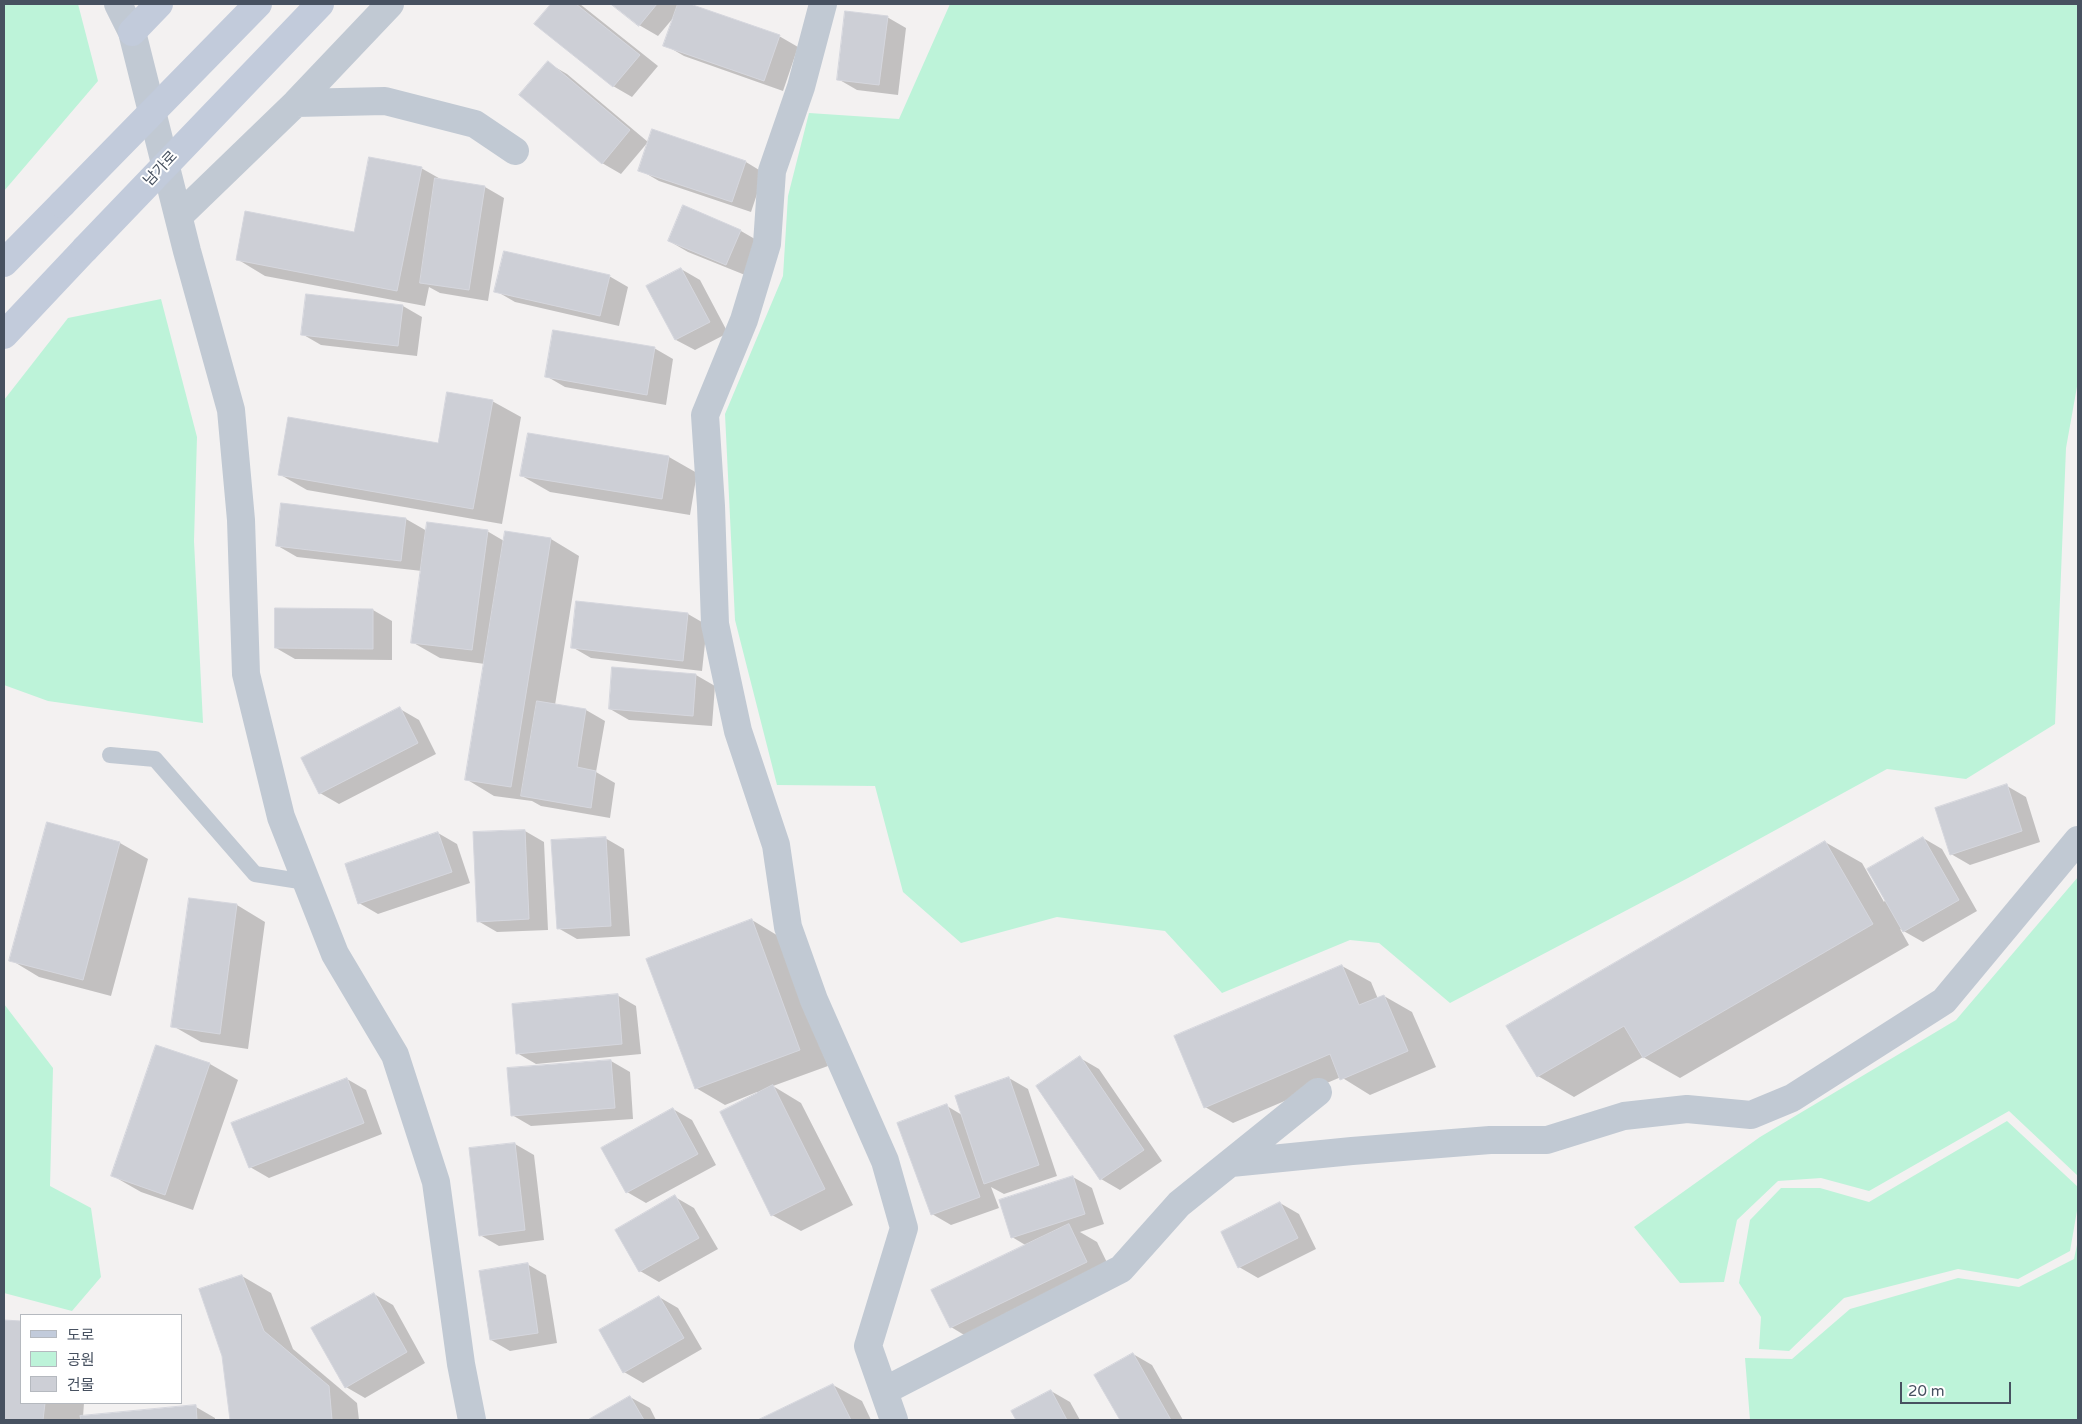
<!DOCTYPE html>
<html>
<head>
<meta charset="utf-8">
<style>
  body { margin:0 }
  #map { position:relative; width:2082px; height:1424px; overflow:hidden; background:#f3f1f1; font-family:"Varela Round","Noto Sans KR",sans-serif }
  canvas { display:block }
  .frame { position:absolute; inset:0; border:5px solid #475160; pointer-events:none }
  .legend { position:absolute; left:20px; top:1314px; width:162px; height:90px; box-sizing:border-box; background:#fff; border:1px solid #b5b9bf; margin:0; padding:6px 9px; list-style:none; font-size:15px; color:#475160 }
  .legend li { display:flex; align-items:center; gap:10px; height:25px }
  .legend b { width:25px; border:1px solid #b5b9bf }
  .scale { position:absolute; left:1900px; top:1382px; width:111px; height:22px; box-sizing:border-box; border:2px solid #475160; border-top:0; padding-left:6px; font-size:15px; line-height:18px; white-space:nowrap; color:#475160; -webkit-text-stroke:4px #fff; paint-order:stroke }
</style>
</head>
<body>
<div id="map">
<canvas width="2082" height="1424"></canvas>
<div class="frame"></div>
<ul class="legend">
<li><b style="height:6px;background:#c2cbdb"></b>도로</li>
<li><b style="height:14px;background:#bdf3d9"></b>공원</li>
<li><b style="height:14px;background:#cdcfd6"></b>건물</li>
</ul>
<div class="scale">20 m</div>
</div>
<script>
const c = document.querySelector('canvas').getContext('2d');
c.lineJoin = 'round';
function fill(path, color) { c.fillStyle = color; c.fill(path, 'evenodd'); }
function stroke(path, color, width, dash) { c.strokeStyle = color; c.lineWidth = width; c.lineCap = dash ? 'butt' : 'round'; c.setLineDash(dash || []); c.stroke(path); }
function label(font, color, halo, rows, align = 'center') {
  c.font = font + ' "Varela Round","Noto Sans KR",sans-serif'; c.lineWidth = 4; c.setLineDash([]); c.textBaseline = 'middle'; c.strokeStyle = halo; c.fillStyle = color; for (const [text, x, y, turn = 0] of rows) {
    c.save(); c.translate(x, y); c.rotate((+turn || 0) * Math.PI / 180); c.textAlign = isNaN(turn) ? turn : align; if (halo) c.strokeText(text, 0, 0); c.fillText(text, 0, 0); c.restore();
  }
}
fill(new Path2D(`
  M4 4H78L98 81 4 191Z
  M950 4H2078V381L2066 448 2055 724 1966 779 1887 769 1688 878 1450 1003 1379 943 1350 940 1222 993 1165 931 1057 917 961 943 903 892 875 786 777 785 735 620 725 414 783 276 788 196 809 113 899 119Z
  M161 299 197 437 194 541 203 723 48 701 4 685V400L68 318Z
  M2078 877V1176L2009 1111 1869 1191 1821 1178 1778 1181 1737 1220 1724 1282 1680 1283 1634 1227 1760 1137 1956 1020Z
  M4 1004 53 1068 50 1186 91 1208 101 1277 72 1311 4 1293Z
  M2007 1121 2078 1187V1205L2070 1251 2018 1279 1958 1269 1844 1298 1789 1351 1759 1349 1761 1317 1739 1283 1750 1220 1781 1188H1820L1869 1202Z
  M2078 1240V1420H1750L1745 1358 1792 1359 1850 1309 1958 1278 2019 1287 2074 1259Z`), '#bdf3d9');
fill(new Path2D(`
  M552 4H580L658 66 632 97 613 86 536 24Z
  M613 4H686L779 36 798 47 783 91 684 56 665 45 674 17 658 36 639 25Z
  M887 17 906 28 898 95 857 90 838 79Z
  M548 63 567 74 648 142 621 174 602 163Z
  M746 162 764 173 751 212 659 181 640 170Z
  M421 168 444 181 485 187 504 198 488 301 440 293 429 287 425 306 265 276 237 259 355 233Z
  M683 207 741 231 760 242 745 275 688 252 669 241Z
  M681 269 700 280 728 333 695 350 676 340 648 287Z
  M609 276 628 287 619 326 515 302 496 291Z
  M403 306 422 317 417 356 321 345 302 334Z
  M654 348 673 359 666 405 565 387 546 376Z
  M492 401 521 417 502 524 307 490 279 474 439 444Z
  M669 457 697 473 690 515 550 492 522 476Z
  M283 504 406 519 427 531H487L504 541 551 539 579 556 555 705 586 710 605 721 596 772 615 783 610 818 541 806 532 801 494 796 466 779 485 664 440 658 412 642 422 571 297 557 278 546Z
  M373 610 392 621V660L295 659 276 648Z
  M688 614 707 625 702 671 591 658 572 647Z
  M696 675 715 686 712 726 629 720 610 709Z
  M400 709 419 720 436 754 339 804 320 793Z
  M2007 786 2026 797 2040 842 1970 865 1951 854Z
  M48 824 120 843 148 859 111 996 39 977 11 960Z
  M525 831 544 842 548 930 497 932 478 921 475 833Z
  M438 833 457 844 470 883 378 914 359 903Z
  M605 838 624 849 630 936 577 939 558 928Z
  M1923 838 1942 849 1977 911 1923 942 1900 929 1909 945 1680 1078 1643 1057 1574 1097 1538 1076 1825 842 1862 863 1884 902Z
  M190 899 237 905 265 922 248 1049 201 1042 173 1026Z
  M752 920 780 937 828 1066 773 1086 801 1103 853 1205 801 1231 772 1215 757 1092 725 1105 696 1088Z
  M1342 966 1371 982 1378 999 1384 996 1412 1012 1436 1067 1370 1095 1341 1077 1233 1123 1205 1107Z
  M617 995 636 1006 641 1054 536 1064 517 1053Z
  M1080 1058 1099 1069 1162 1161 1120 1190 1101 1179Z
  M611 1061 630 1072 633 1119 531 1126 512 1115Z
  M210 1064 238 1080 193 1210 141 1192 113 1176Z
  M1009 1078 1028 1089 1057 1176 1004 1194 991 1187 999 1208 951 1225 932 1214 947 1106 962 1115Z
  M347 1079 366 1090 382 1134 269 1178 250 1167Z
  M673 1109 692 1120 716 1165 646 1203 627 1192Z
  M515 1144 534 1155 544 1240 499 1246 480 1235Z
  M1073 1177 1092 1188 1104 1224 1080 1232 1097 1242 1115 1279 979 1344 951 1327 1027 1246 1012 1237Z
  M675 1197 694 1208 718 1249 659 1282 640 1271 616 1230Z
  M1280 1203 1299 1214 1316 1249 1258 1278 1239 1267Z
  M527 1264 546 1275 557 1343 510 1351 491 1340Z
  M242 1276 271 1293 293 1349 357 1403 359 1420H231L223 1356Z
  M374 1294 393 1305 425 1363 365 1398 346 1387Z
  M659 1297 678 1308 702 1349 643 1383 624 1372Z
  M4 1322H21V1403H84L83 1417 196 1407 215 1418V1420H4Z
  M1133 1354 1152 1365 1183 1420H1121L1096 1375Z
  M833 1385 862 1401 871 1420H760Z
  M1051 1391 1070 1402 1080 1420H1018L1013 1412Z
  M630 1397 650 1408 656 1420H591Z`), '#0003');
const building = new Path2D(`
  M551 4H576L640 55 613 87 534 24Z
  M611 4H657L639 26Z
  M678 4H690L780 35 764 81 663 46Z
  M845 11 888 16 879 85 837 80Z
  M548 61 630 130 602 164 519 95Z
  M652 129 746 161 732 202 638 171Z
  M369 157 422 167 397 291 236 260 245 211 354 232Z
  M435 178 485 186 469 290 420 283Z
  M683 205 741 230 726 265 668 241Z
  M504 251 610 275 600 316 494 292Z
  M681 268 710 322 675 340 646 286Z
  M306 294 403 305 398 346 301 335Z
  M553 330 655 347 647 395 545 377Z
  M447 392 493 400 473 509 278 475 288 417 438 443Z
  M528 433 669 456 662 499 520 476Z
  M281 503 406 518 401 561 276 546Z
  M427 522 488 530 472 650 411 643Z
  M505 531 551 538 511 787 465 780Z
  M576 601 688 613 683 661 571 648Z
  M275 608 373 609V649L275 648Z
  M612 667 696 674 693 716 609 709Z
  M537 701 586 709 577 767 596 771 591 808 521 796Z
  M400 707 418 743 319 794 301 758Z
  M2007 784 2022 831 1950 855 1935 808Z
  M47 822 120 842 83 980 9 961Z
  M525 830 529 919 477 922 473 832Z
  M438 832 452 872 358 904 345 864Z
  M606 837 611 926 557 929 551 840Z
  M1923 837 1959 900 1903 932 1867 869Z
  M1825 841 1873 924 1643 1058 1624 1026 1537 1077 1506 1026Z
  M189 898 237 904 220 1034 171 1027Z
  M752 919 800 1050 695 1089 646 959Z
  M1342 965 1359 1005 1384 995 1408 1051 1340 1080 1330 1054 1204 1108 1174 1036Z
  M618 994 622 1044 516 1054 512 1004Z
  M156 1045 210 1063 165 1195 111 1176Z
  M1080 1056 1144 1150 1100 1180 1036 1086Z
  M611 1060 615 1108 511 1116 507 1068Z
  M1009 1077 1039 1165 984 1184 955 1096Z
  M347 1078 364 1123 249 1168 231 1123Z
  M773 1085 825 1189 771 1216 720 1112Z
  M947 1104 980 1197 931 1215 897 1123Z
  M673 1108 698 1154 626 1193 601 1148Z
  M515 1143 525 1230 479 1236 469 1148Z
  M1073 1176 1085 1214 1011 1238 999 1200Z
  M675 1195 699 1238 639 1272 615 1230Z
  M1280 1202 1298 1238 1238 1268 1221 1232Z
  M1069 1224 1087 1262 950 1328 931 1290Z
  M528 1263 538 1333 490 1340 479 1271Z
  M242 1275 264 1331 329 1386 332 1420H230L222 1356 199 1289Z
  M374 1293 407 1352 345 1388 311 1328Z
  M659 1296 684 1338 623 1373 599 1330Z
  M4 1320 21 1321V1403H45L43 1420H4Z
  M1133 1353 1171 1420H1120L1094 1375Z
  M833 1384 851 1420H758Z
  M1051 1390 1067 1420H1016L1011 1411Z
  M630 1396 644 1420H588Z
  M196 1405 197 1420H81L80 1416Z`);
fill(building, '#cdcfd6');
stroke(building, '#d5d6dd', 1);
stroke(new Path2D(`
  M110 755 155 759 255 874 306 882`), '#c1c9d3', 16);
stroke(new Path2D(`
  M118 4 132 32 187 251 231 410 241 520 246 674 281 817 335 954 395 1055 436 1182 461 1364 472 1420
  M823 4 801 87 772 171 767 244 744 320 705 415 711 506 715 624 738 731 776 845 788 927 814 1000 885 1161 904 1228 868 1346 894 1420
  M296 103 385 101 475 124 515 151
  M179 216 296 103 390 4
  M1231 1163 1352 1151 1490 1140H1547L1624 1116 1687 1109 1751 1115 1792 1098 1944 1001 2078 840
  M884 1391 1121 1269 1179 1204 1318 1092`), '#c1c9d3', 28);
stroke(new Path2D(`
  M132 32 159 4
  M4 263 62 204
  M4 335 85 249`), '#c2cbdb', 28);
stroke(new Path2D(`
  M62 204 258 4
  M85 249 320 4`), '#c2cbdb', 28);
label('15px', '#475160', '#fff', [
  ["남가로",161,169,-47]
]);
</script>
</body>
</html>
